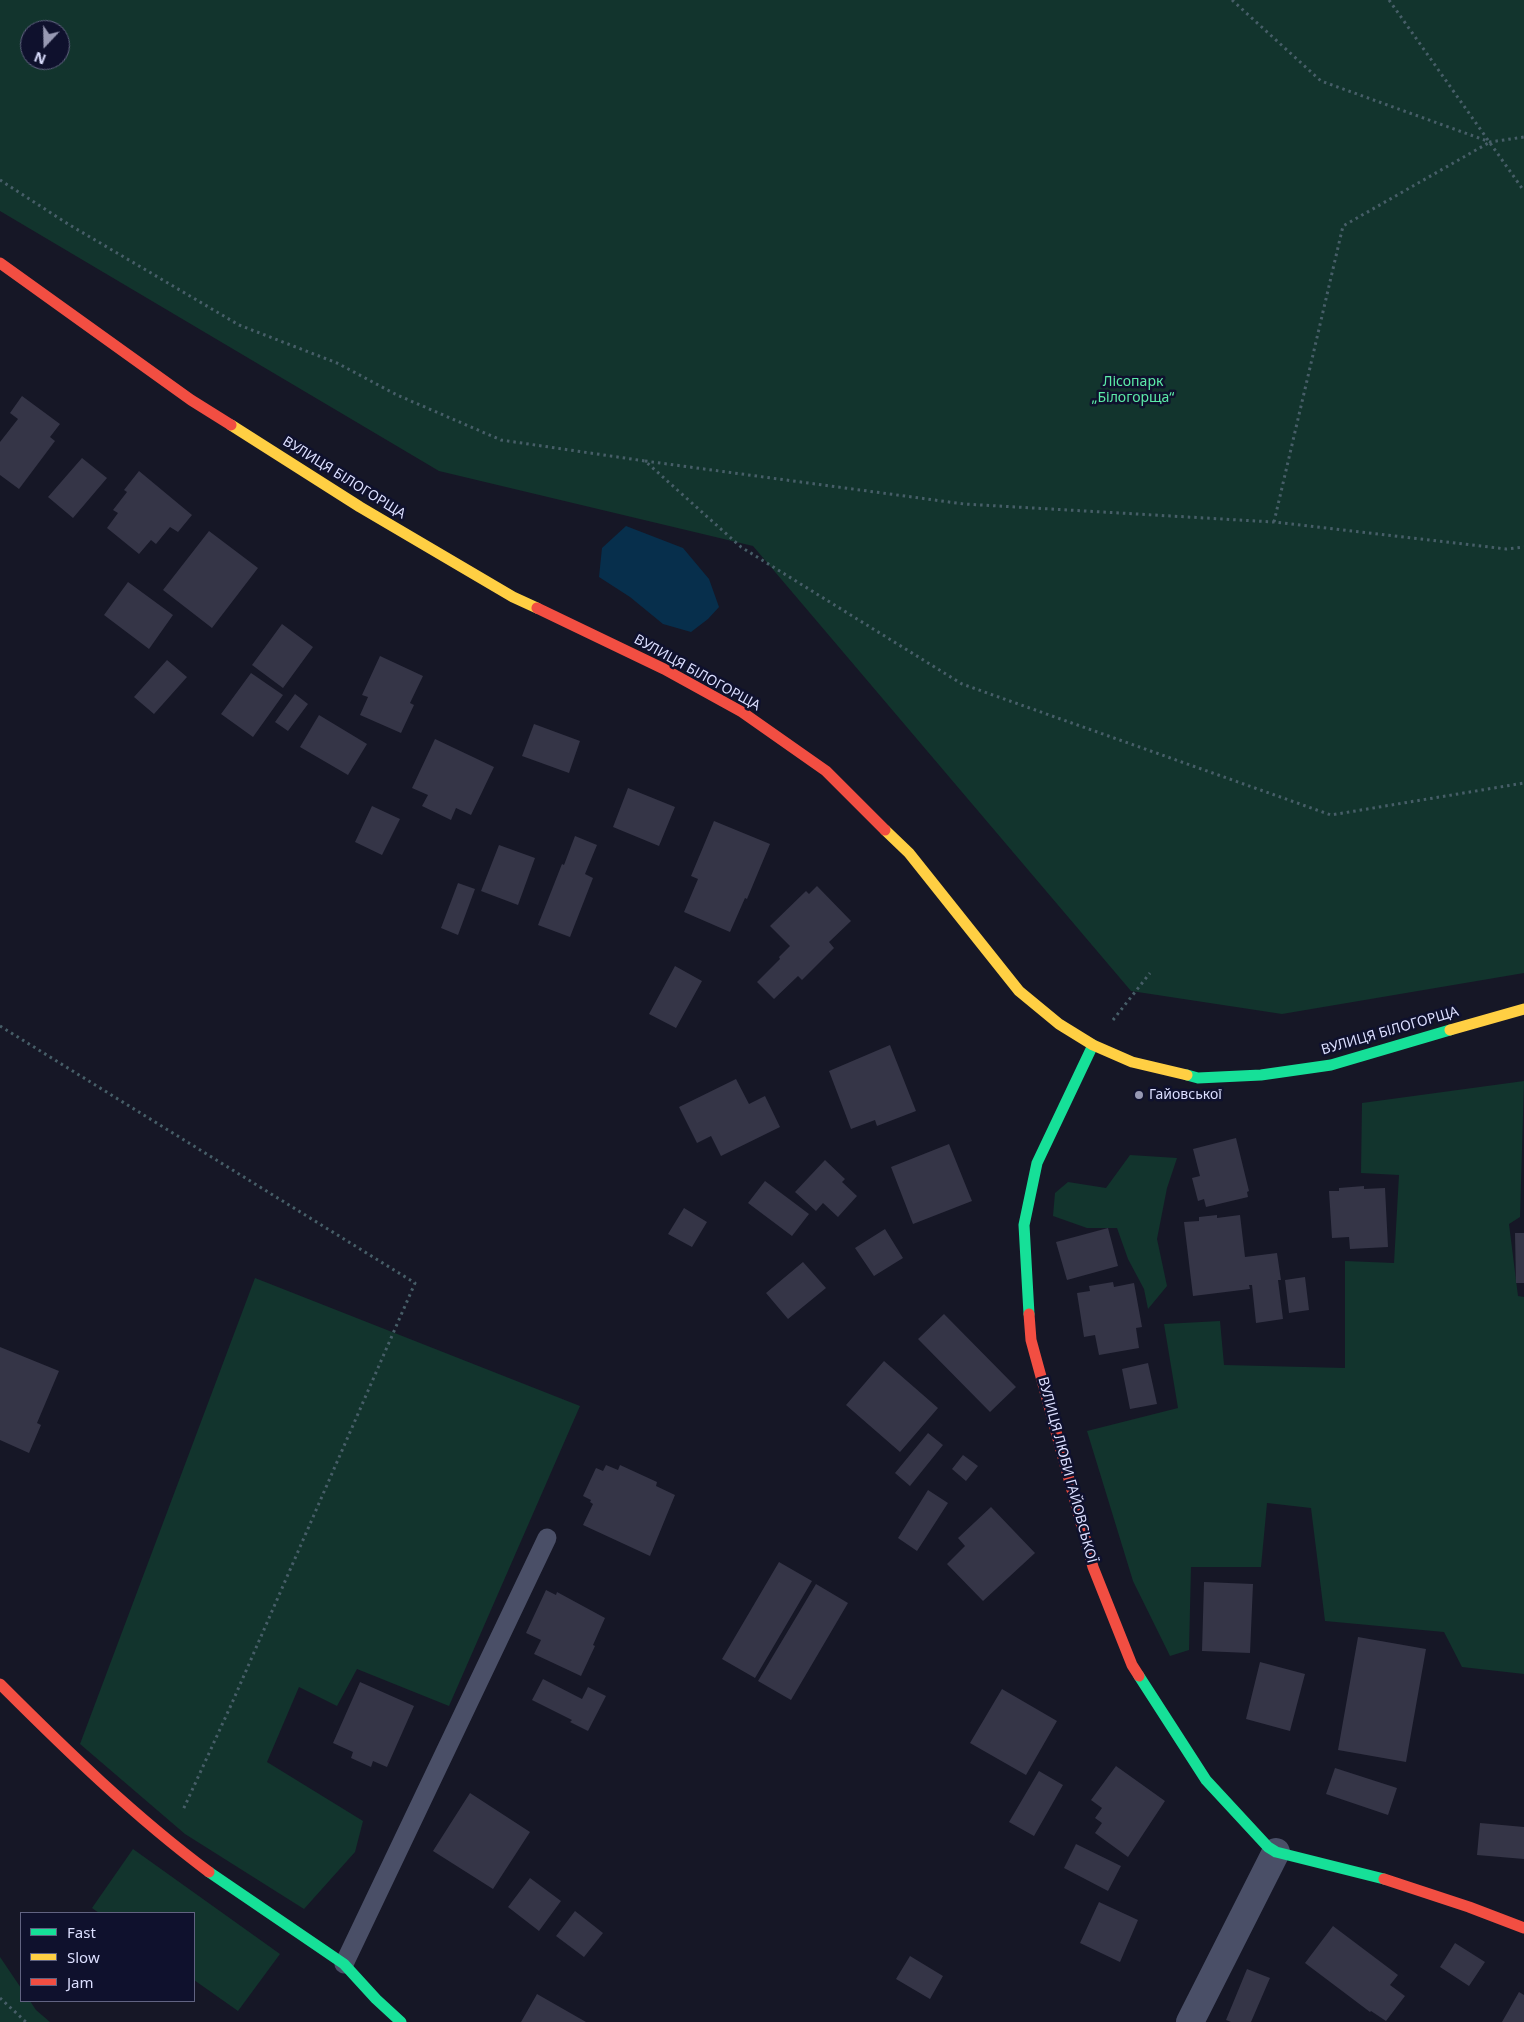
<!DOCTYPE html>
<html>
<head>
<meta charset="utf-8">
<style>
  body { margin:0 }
  #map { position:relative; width:1524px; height:2022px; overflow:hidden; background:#161726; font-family:"Noto Sans",sans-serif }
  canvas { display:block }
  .legend { position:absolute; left:20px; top:1912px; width:175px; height:90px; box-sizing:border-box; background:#0f112d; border:1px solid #616381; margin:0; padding:6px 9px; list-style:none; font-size:15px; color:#dcdfff }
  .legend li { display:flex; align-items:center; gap:10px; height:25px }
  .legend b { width:25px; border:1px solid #616381 }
  .north { position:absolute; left:20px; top:20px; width:50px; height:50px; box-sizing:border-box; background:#0f112d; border:1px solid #616381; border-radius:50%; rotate:201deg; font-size:14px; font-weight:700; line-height:20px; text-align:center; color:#dcdfff }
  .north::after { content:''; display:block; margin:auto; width:18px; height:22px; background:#9799b3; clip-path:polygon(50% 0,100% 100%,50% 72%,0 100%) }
</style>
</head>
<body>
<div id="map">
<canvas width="1524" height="2022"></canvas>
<ul class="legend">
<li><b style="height:6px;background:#16e098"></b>Fast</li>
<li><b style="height:6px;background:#ffcf43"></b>Slow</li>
<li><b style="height:6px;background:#f24e42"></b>Jam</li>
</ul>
<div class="north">N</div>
</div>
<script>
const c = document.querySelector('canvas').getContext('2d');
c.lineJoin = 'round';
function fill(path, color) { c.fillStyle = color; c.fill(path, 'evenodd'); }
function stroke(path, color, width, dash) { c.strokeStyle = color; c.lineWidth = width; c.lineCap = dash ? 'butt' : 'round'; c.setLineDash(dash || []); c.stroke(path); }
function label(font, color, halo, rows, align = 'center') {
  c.font = font + ' "Noto Sans",sans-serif'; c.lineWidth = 5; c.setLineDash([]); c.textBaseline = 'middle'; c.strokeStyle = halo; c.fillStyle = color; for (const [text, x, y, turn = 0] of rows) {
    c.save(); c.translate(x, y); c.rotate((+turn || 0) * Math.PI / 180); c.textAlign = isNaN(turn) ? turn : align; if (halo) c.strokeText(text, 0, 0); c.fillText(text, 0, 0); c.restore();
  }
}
fill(new Path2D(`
  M0 0H1524V973L1282 1014 1131 991 753 546 439 471 0 211ZM30 30H60V60H30Z
  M1524 1081 1520 1217 1509 1224 1518 1296 1524 1297V1674L1462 1667 1444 1632 1325 1621 1311 1508 1267 1503 1261 1567H1191L1189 1650 1170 1656 1133 1581 1087 1431 1178 1408 1164 1324 1220 1321 1224 1365 1345 1368V1261L1394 1263 1399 1175 1361 1173 1362 1103Z
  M1130 1155 1177 1158 1167 1188 1157 1239 1167 1286 1148 1309 1144 1289 1128 1259 1117 1228H1087L1053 1216 1055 1193 1068 1182 1106 1188Z
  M255 1278 580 1406 449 1706 357 1669 337 1706 299 1687 267 1762 363 1821 355 1852 304 1909 185 1834 80 1744Z
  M133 1849 280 1954 238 2011 194 1980V1913H99L92 1908Z
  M0 1957 21 1988V2001H30L36 2010 50 2022H0Z`), '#12342d');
fill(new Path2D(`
  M626 526 683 548 709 579 719 607 708 619 691 632 663 624 630 597 599 577 602 548Z`), '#072f4c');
fill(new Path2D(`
  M22 396 60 424 50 437 55 441 19 489 0 475V442L18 419 10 413Z
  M82 458 107 478 73 518 48 497Z
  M139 471 192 515 178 532 170 527 156 544 151 540 139 554 107 528 118 513 113 510 127 492 124 490Z
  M209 531 258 568 212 628 163 590Z
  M128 582 173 615 149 649 104 615Z
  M282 624 313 647 283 688 252 665Z
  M380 656 423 676 410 703 414 705 401 733 360 715 368 697 362 695Z
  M167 660 187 677 154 714 134 697Z
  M251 673 283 695 253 737 221 714Z
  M295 694 308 704 288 731 275 722Z
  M319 715 367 744 348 775 300 747Z
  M534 724 580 741 569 773 522 756Z
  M435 739 494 767 471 815 456 808 451 820 422 806 428 795 412 788Z
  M628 788 675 807 659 846 613 827Z
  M372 806 400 819 382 855 355 842Z
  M714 821 770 844 747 899 745 898 730 932 684 912 698 879 691 876Z
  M575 836 597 845 585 874 593 878 570 937 538 925 562 864 564 865Z
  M499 845 535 858 518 905 481 891Z
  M458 883 475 889 458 935 441 928Z
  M817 886 851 921 829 942 834 948 802 980 798 976 774 999 757 982 780 959 779 957 790 946 770 926 806 891 809 894Z
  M675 966 702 981 676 1028 649 1014Z
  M890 1045 916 1111 877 1126 875 1120 851 1129 829 1071Z
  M736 1079 749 1104 765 1096 780 1127 721 1156 711 1136 697 1143 679 1107Z
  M1236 1138 1249 1191 1247 1192 1248 1197 1206 1207 1204 1199 1198 1201 1192 1178 1200 1176 1193 1149Z
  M949 1144 972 1201 913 1224 891 1167Z
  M825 1160 845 1179 842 1182 857 1196 838 1217 823 1203 816 1211 795 1192Z
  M765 1181 809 1214 792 1236 748 1203Z
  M1364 1186V1189L1385 1188 1388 1247 1350 1249 1349 1237 1332 1238 1329 1191H1339V1188Z
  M684 1208 707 1222 692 1247 668 1234Z
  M1217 1215V1218L1240 1215 1245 1257 1277 1253 1281 1280H1278L1283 1319 1256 1323 1252 1285H1249L1250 1289 1193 1296 1184 1222 1199 1221V1217Z
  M1108 1228 1118 1266 1067 1280 1056 1242Z
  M885 1229 903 1258 874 1276 855 1248Z
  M1515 1233H1524V1283H1516Z
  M803 1262 826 1288 788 1319 766 1293Z
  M1305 1277 1309 1310 1289 1313 1285 1280Z
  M1113 1282 1114 1287 1134 1283 1142 1327 1136 1328 1139 1348 1099 1355 1095 1335 1084 1337 1077 1293 1090 1291 1089 1286Z
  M944 1314 1016 1387 990 1412 918 1339Z
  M0 1347 59 1371 37 1423 41 1425 29 1453 0 1440Z
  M884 1361 938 1408 900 1452 846 1405Z
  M1148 1363 1157 1404 1130 1409 1122 1369Z
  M928 1433 943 1445 910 1486 895 1473Z
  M963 1455 978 1466 966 1481 952 1469Z
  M606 1465 618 1470 620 1465 657 1482 656 1486 675 1495 650 1556 583 1525 593 1504 590 1502 591 1500 583 1496 596 1468 603 1471Z
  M928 1490 948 1503 917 1551 898 1538Z
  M991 1507 1035 1553 983 1601 947 1564 965 1546 958 1538Z
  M779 1562 812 1581 755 1678 722 1659Z
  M1204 1582 1253 1584 1250 1653 1202 1651Z
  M816 1584 848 1603 791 1700 758 1681Z
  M546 1590 556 1595 557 1592 605 1618 593 1645 595 1646 581 1676 534 1654 541 1640 526 1633Z
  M1358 1637 1426 1649 1406 1762 1338 1750Z
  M1260 1662 1305 1674 1290 1731 1246 1719Z
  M543 1679 582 1699 588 1687 606 1696 588 1731 570 1722 572 1720 532 1700Z
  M360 1682 414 1706 387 1767 373 1761 371 1767 351 1758 353 1752 333 1743Z
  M1002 1689 1057 1721 1026 1775 970 1743Z
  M1116 1766 1165 1801 1128 1857 1095 1833 1102 1823 1095 1818 1102 1808 1091 1800Z
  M1335 1768 1397 1788 1388 1815 1326 1794Z
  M1039 1771 1063 1785 1034 1836 1009 1822Z
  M470 1793 530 1832 493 1889 433 1851Z
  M1480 1823 1524 1827V1859L1477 1855Z
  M1076 1844 1121 1866 1108 1891 1064 1868Z
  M530 1878 561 1901 539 1931 508 1907Z
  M1099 1902 1138 1920 1120 1962 1080 1943Z
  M575 1911 603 1933 584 1957 556 1936Z
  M1333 1926 1398 1975 1390 1985 1405 1996 1386 2021 1371 2011 1370 2012 1305 1963Z
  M1455 1943 1485 1962 1469 1986 1440 1967Z
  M910 1956 943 1976 930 1999 896 1979Z
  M1247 1969 1270 1978 1251 2022H1231L1226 2020Z
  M1519 1992 1524 1995V2022H1502Z
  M537 1994 586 2022H521Z`), '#353547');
stroke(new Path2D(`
  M1232 0 1321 81 1490 142 1524 137
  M1389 0 1524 191
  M0 180 68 224 239 325 337 363 397 395 501 440 645 461 741 547 962 684 1331 815 1524 783
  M645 461 964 504 1274 522 1506 549 1524 547
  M1274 522 1343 226 1490 142
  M1113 1020 1150 973
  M0 1026 415 1283 232 1703 183 1810
  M0 1998 26 2022`), '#475e68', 3, [2.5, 4]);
stroke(new Path2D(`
  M344 1964 547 1538`), '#4a4f67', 19);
stroke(new Path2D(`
  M1190 2022 1276 1852`), '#4a4f67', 28);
stroke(new Path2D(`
  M1187 1075 1198 1078 1261 1075 1331 1065 1450 1030
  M1029 1314 1024 1225 1037 1163 1093 1045
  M1139 1676 1206 1780 1268 1847 1276 1852 1384 1879
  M209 1872 344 1964 376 1999 401 2022`), '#16e098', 11);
stroke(new Path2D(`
  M231 425 360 507 513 597 537 608
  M885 830 909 853 1019 991 1059 1024 1093 1045 1132 1062 1187 1075
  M1450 1030 1524 1009`), '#ffcf43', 11);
stroke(new Path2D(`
  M0 263 191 400 231 425
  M537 608 664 669 742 712 826 771 885 830
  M1029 1314 1031 1340 1093 1567 1132 1665 1139 1676
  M0 1684C66 1750 134 1816 209 1872
  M1384 1879 1469 1907 1524 1928`), '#f24e42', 11);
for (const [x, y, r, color] of [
  [1139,1095,5,"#9799b3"]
]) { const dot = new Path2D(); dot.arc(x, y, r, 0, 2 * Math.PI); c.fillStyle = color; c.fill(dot); stroke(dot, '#0f112d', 2); }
label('14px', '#5ceba8', '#0f112d', [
  ["Лісопарк",1133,382],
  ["„Білогорща“",1133,398]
]);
label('14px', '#dcdfff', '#0f112d', [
  ["ВУЛИЦЯ БІЛОГОРЩА",344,478,32],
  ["ВУЛИЦЯ БІЛОГОРЩА",697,673,29],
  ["ВУЛИЦЯ БІЛОГОРЩА",1390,1031,-16],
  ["ВУЛИЦЯ ЛЮБИ ГАЙОВСЬКОЇ",1067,1470,75]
]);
label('14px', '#dcdfff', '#0f112d', [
  ["Гайовської",1149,1095]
], 'left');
</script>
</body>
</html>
